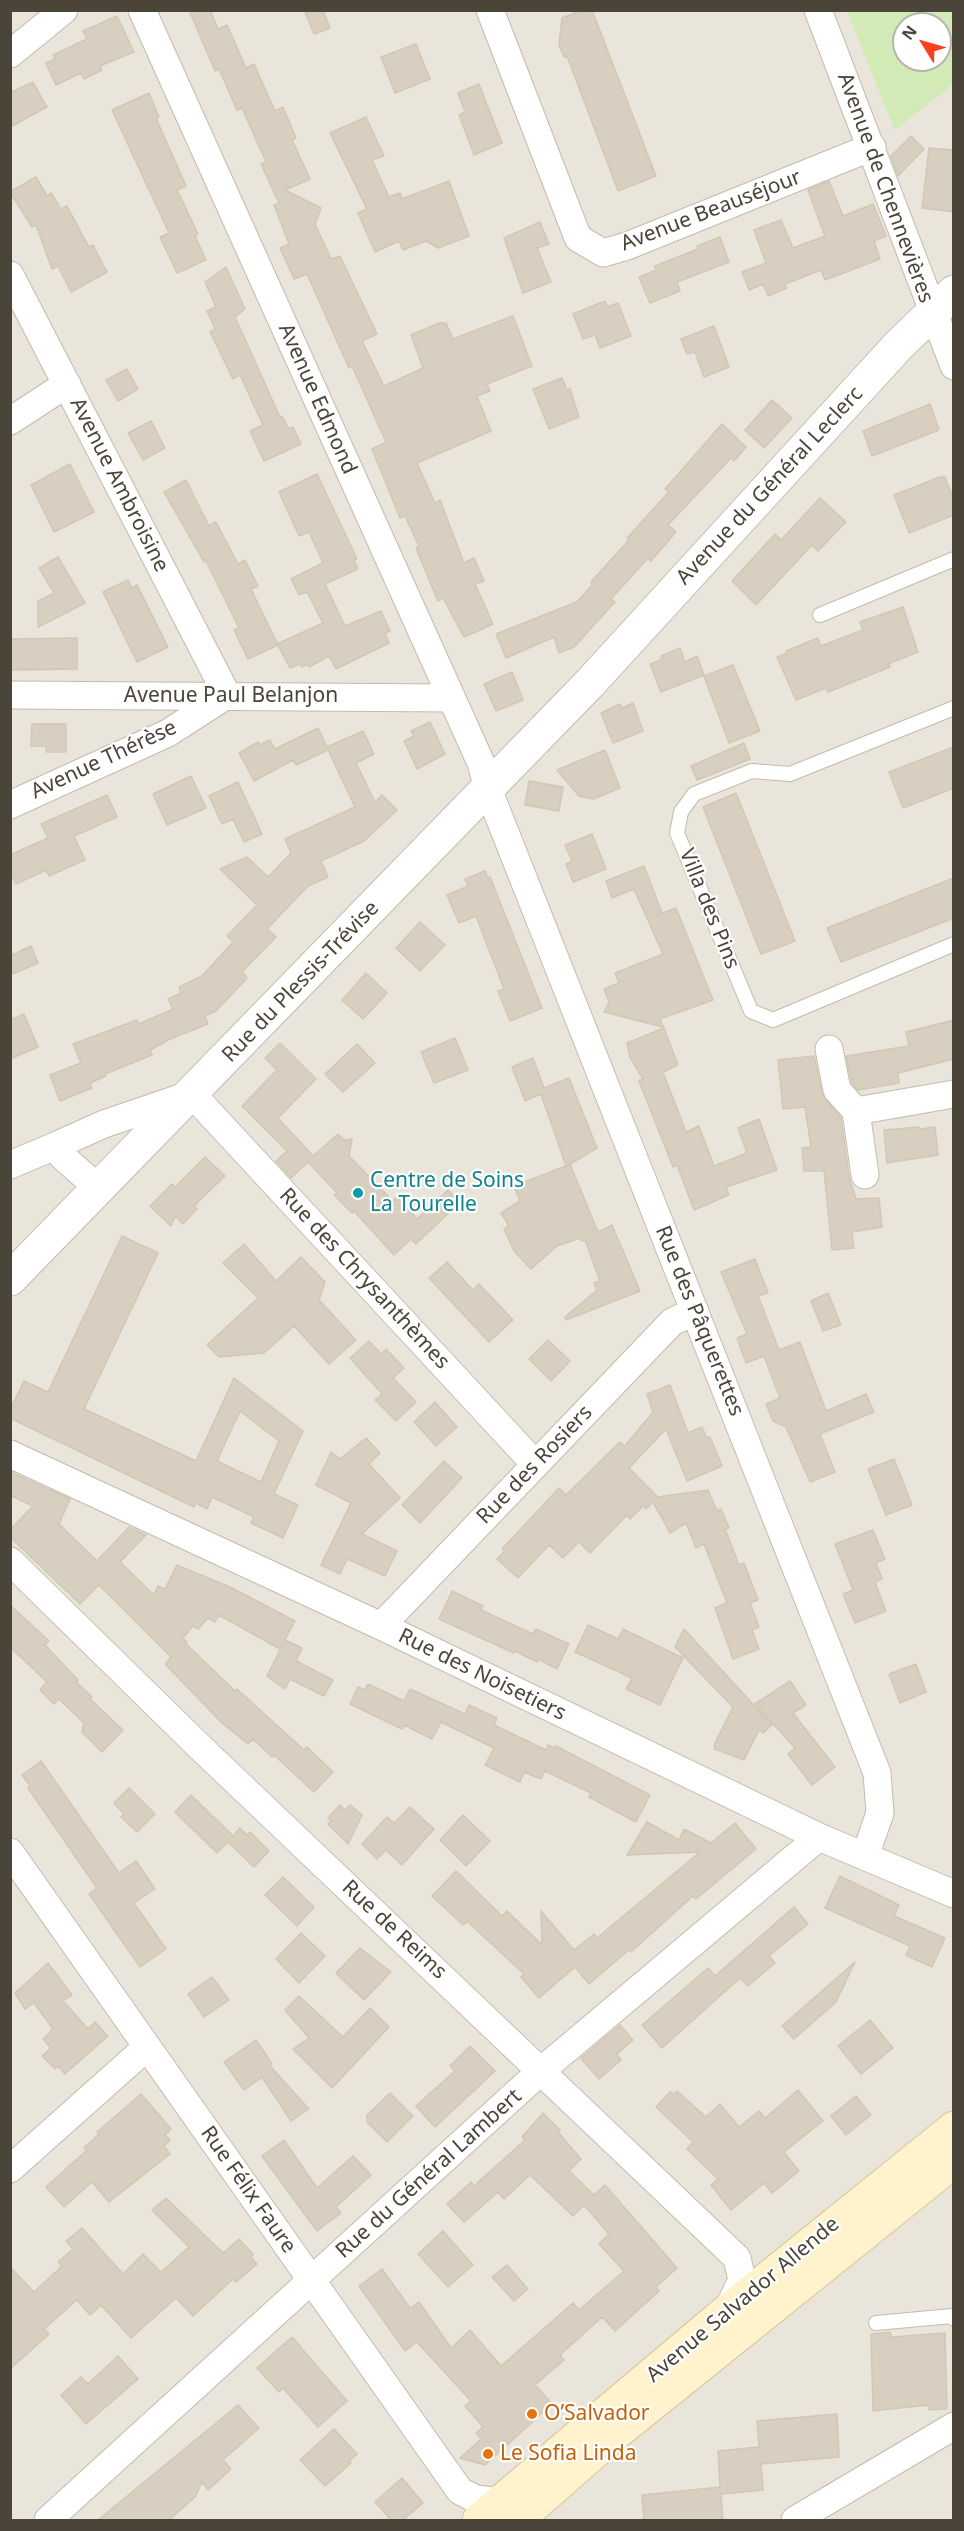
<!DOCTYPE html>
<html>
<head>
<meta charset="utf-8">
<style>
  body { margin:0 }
  #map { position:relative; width:964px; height:2531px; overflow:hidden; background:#f6f3ec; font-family:"Noto Sans",sans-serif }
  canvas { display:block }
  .frame { position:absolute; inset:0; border:12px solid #4b4439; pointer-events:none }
  .north { position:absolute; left:892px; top:12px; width:60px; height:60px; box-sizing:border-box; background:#fff; border:2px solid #b7b4b0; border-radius:50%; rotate:307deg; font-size:16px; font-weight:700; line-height:24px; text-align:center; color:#4b4439 }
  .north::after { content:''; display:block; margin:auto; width:21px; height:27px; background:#fc3f1d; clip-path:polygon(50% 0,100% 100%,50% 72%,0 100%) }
</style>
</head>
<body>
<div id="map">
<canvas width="964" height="2531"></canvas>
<div class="frame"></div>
<div class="north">N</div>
</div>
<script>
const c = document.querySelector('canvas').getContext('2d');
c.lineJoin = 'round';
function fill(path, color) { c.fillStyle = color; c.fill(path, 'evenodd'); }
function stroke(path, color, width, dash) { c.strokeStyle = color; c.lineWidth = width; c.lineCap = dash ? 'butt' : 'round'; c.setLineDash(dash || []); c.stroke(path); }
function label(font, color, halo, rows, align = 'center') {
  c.font = font + ' "Noto Sans",sans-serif'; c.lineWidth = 4.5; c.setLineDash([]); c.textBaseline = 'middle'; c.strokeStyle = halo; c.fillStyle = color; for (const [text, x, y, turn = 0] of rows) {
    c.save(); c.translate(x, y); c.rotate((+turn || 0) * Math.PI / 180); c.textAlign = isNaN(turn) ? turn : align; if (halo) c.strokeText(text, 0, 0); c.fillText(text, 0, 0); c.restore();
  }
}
fill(new Path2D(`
  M11 11H953V2520H11ZM904 24H940V60H904Z`), '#eae5da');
fill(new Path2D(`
  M847 11H953V84L895 130ZM904 24H940V60H904Z`), '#d2eab5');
const building = new Path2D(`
  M189 10H210L218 29 227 25 246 68 254 64 275 111 283 107 296 138 292 140 310 179 285 190 321 208 315 224 331 259 340 256 377 334 362 341 384 386 423 368 411 335 439 323H446L453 339 513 316 532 366 487 384 490 391 477 396 491 431 417 463 435 503 440 500 464 563 474 558 484 581 475 584 493 624 464 637 443 598 438 601 416 548 419 546 405 516 400 518 372 449 386 442 352 366 349 368 307 274 294 279 280 248 289 244 274 205 279 203 261 164 266 162 242 108 237 110 219 69 215 71Z
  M304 10H323L330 28 314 34Z
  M582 10H592L656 176 618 191 567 56 564 57 559 45 562 18Z
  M117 16 134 52 100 66 102 70 84 79 81 73 56 85 46 63 55 59 53 55 87 39 83 31Z
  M416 44 430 79 395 93 381 57Z
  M33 82 47 107 10 127V93Z
  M479 84 502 143 474 155 459 115 465 112 458 93Z
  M149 93 159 117 156 118 186 186 177 190 198 234 195 236 206 260 177 273 160 237 169 233 112 110Z
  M366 117 384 156 372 160 389 197 400 193 402 199 449 181 469 236 438 248 426 241 403 250 399 241 375 252 358 213 367 209 330 133Z
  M911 136 924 149 898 176 891 156Z
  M929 148 954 150V212L922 208Z
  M36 177 47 196 51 193 61 209 67 206 89 247 93 245 107 272 71 292 58 266 52 269 36 225 32 227 10 192Z
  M829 181 843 216 873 204 886 236 874 241 880 259 825 280 821 270 785 284 787 288 768 296 763 284 749 290 742 272 766 263 754 230 781 220 793 248 825 236 808 190Z
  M540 222 549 244 537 248 551 282 523 293 504 238Z
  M720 237 729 262 677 282 680 291 650 303 639 277 656 270 655 266 698 249 697 246Z
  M226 267 245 309 235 317 280 417 282 416 289 429 293 427 301 444 264 461 250 431 263 425 240 375 233 379 210 332 215 329 207 311 216 307 205 282Z
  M605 301 607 307 618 303 631 336 600 348 595 335 583 339 573 314Z
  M714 326 729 367 704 377 695 352 687 354 681 339Z
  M127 369 138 389 118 401 106 380Z
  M562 378 567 390 570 389 579 417 549 429 533 389Z
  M772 400 792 418 764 448 745 430Z
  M930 404 939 430 872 456 863 431Z
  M151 421 165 448 143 460 128 433Z
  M722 424 746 447 734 461 731 458 668 525 676 532 651 561 648 558 611 599 615 602 574 647 559 653 554 637 506 658 496 634 577 602 592 585 591 582 629 540 627 538 669 492 665 489Z
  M70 464 94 512 54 532 31 485Z
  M317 474 357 559 354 560 358 569 325 584 345 626 381 611 390 631 385 633 389 643 336 669 329 656 309 667 307 664 302 667 300 664 290 668 277 644 323 623 307 592 299 595 291 579 323 563 309 532 299 536 279 492Z
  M940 477H945L954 500V515L909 533 894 495Z
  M186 480 209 526 216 522 238 564 245 560 258 586 251 589 278 645 248 659 234 630 239 628 206 561 204 562 164 492Z
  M820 498 846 522 818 551 812 545 756 605 732 581 775 534 781 540Z
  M58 557 85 603 38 627V601L54 593 39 568Z
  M128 580 132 588 137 585 168 647 137 662 103 592Z
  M903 607 918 652 888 664 890 667 828 692 826 688 796 700 777 657 787 653 786 651 818 638 821 646 863 630 860 622Z
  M77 638V669L10 670V639Z
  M680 648 685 662 697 656 704 675 661 692 650 664 663 659 661 656Z
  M733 665 760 731 729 743 704 676Z
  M512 672 523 700 496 711 484 684Z
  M633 703 643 731 613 743 601 713 620 704 622 708Z
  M430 722 445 754 417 769 404 741 414 736 411 731Z
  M32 724H66V752H46V746H31Z
  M318 728 327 747 363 731 374 754 356 763 375 802 382 795 397 810 364 841 321 861 328 877 308 886 267 929 276 937 242 972 247 978 216 1011 205 1016 208 1024 170 1039 150 1050 152 1055 105 1074 106 1076 90 1083 92 1088 60 1101 50 1075 81 1063 73 1044 137 1020 139 1024 173 1009 168 999 181 993 179 987 202 976 233 942 227 936 257 905 220 869 247 857 268 877 291 853 285 839 355 807 328 750 296 765 293 760 254 781 239 753 258 742 260 745 270 740 275 749Z
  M744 743 750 759 697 780 691 766Z
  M954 747V788L903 808 889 772Z
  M605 750 620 788 593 799 579 796 557 770Z
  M191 776 206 808 167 825 153 794Z
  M529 781 563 787 559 811 525 805Z
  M238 782 262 834 244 842 233 819 222 824 209 796Z
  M736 793 795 941 761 954 703 807Z
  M107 795 117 817 74 836 85 860 49 876 46 870 16 884 10 873V855L48 838 41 824Z
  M592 834 606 869 573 882 566 864 572 861 565 845Z
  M644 866 662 913 657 915 676 908 713 1000 660 1019 663 1027 604 1012 609 1002 604 989 619 983 615 973 663 954 634 889 612 898 606 881Z
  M485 871 488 878 490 877 542 1008 510 1021 498 991 504 989 476 916 459 923 447 895 468 886 465 879Z
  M954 878V918L841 962 827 928Z
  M420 922 445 945 420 971 396 948Z
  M31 946 38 963 10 975V956Z
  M366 973 387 993 363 1019 342 1000Z
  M24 1014 38 1047 10 1059V1020Z
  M954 1020V1059L898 1073 899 1083 858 1090 852 1083 846 1056 909 1046 906 1032Z
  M664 1028 678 1065 663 1072 686 1132 699 1126 714 1166 747 1153 738 1128 759 1119 777 1170 726 1187 729 1195 694 1210 677 1165 673 1167 639 1081 643 1079 630 1057 627 1043Z
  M455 1038 468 1070 434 1083 421 1052Z
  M280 1043 316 1079 278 1118 313 1156 338 1134 344 1140 352 1139 349 1156 393 1201 397 1197 417 1219 448 1190 460 1202 416 1244 411 1239 394 1255 354 1211 352 1213 334 1195 337 1193 308 1162 291 1178 276 1161 287 1151 242 1106 277 1070 265 1058Z
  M357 1044 375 1063 343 1092 325 1074Z
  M814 1056 822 1094 841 1118 849 1177 856 1199 879 1198 882 1227 852 1232 854 1248 832 1250 824 1171H804L802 1148 811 1147 805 1107 783 1109 778 1060Z
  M533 1058 544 1088 569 1078 597 1148 567 1166 570 1164 598 1232 612 1225 640 1291 566 1320 565 1317 597 1290 594 1283 600 1281 585 1240 582 1241 580 1238 557 1246 531 1269 514 1251 504 1229 509 1226 501 1213 520 1201 514 1186 566 1166 541 1094 525 1101 512 1067Z
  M919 1127 920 1129 935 1127 938 1155 887 1163 884 1130Z
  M205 1157 225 1176 194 1206 197 1209 183 1224 175 1216 171 1226 150 1206 172 1184 175 1187Z
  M122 1236 158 1253 84 1409 196 1461 234 1378 303 1431 274 1494 298 1505 283 1538 251 1523 254 1517 212 1497 207 1509 196 1503 194 1507 10 1418V1410L24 1381 48 1392ZM240 1411 279 1441 261 1482 217 1461Z
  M244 1244 276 1281 301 1257 325 1282 319 1300 356 1340 329 1364 294 1326 264 1353 219 1357 207 1345 258 1298 223 1263Z
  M755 1259 768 1293 758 1296 779 1350 800 1342 826 1411 866 1394 874 1412 820 1434 835 1472 810 1482 786 1427 773 1421 766 1404 780 1398 764 1356 746 1363 737 1338 747 1334 721 1272Z
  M447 1262 473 1290 479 1284 513 1320 489 1342 429 1278Z
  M828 1293 841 1325 823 1331 811 1301Z
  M548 1340 570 1361 551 1381 529 1359Z
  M369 1341 381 1354 386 1349 404 1368 393 1378 416 1402 396 1421 375 1400 382 1394 350 1358Z
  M670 1385 688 1433 702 1427 707 1438 710 1437 722 1466 687 1481 666 1429 629 1468 658 1497 708 1490 717 1511 721 1509 729 1528 725 1529 739 1565 744 1563 758 1600 750 1603 759 1627 752 1630 759 1649 733 1659 715 1608 727 1603 704 1544 696 1548 686 1523 670 1533 653 1502 646 1509 643 1506 630 1519 627 1515 590 1553 579 1542 563 1558 549 1545 518 1578 497 1559 505 1551 502 1549 559 1488 566 1495 620 1442 625 1446 653 1412 647 1394Z
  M435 1402 457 1427 436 1446 414 1422Z
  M366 1438 380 1453 369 1464 400 1498 362 1534 397 1551 385 1576 347 1559 340 1574 321 1565 351 1503 316 1485 331 1452 340 1459Z
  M894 1459 912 1505 886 1515 868 1469Z
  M444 1461 462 1478 420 1523 402 1505Z
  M10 1472 70 1499 59 1524 97 1561 129 1527 146 1535 120 1562 154 1595 158 1586 165 1589 177 1565 232 1588 295 1621 280 1649 219 1615 215 1622 208 1618 198 1629 193 1626 183 1638 187 1642 185 1643 235 1691 237 1689 304 1750 307 1747 333 1772 314 1792 274 1755 272 1757 253 1739 248 1744 222 1723 165 1664 171 1657 99 1585 80 1604 10 1537V1530L33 1506 10 1495Z
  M873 1530 885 1559 876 1563 882 1579 875 1582 886 1611 855 1623 843 1594 853 1590 835 1544Z
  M452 1591 483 1606 481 1610 533 1634 536 1629 569 1644 557 1669 538 1659 537 1662 515 1651 514 1653 439 1619Z
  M10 1605 49 1641 45 1645 78 1680 76 1682 92 1697 90 1699 123 1730 102 1752 82 1732 84 1723 59 1699 54 1704 40 1690 47 1682 10 1647Z
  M588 1625 618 1639 623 1629 683 1658 660 1705 626 1689 632 1678 575 1652Z
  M684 1629 772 1725 763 1733 759 1730 744 1760 715 1749 714 1745 733 1707 675 1647Z
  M285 1640 302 1648 296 1661 333 1680 324 1696 290 1679 285 1689 267 1676Z
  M916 1664 926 1692 900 1703 889 1674Z
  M790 1681 806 1705 793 1713 835 1767 812 1785 788 1754 795 1748 755 1704Z
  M368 1684 404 1701 410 1689 465 1714 469 1705 497 1718 494 1725 546 1750 548 1745 555 1748 556 1746 650 1795 636 1822 589 1797 591 1793 545 1771 541 1779 524 1772 520 1782 485 1765 494 1748 441 1722 432 1739 404 1725 402 1729 350 1704 358 1687 365 1690Z
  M41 1761 119 1873 136 1861 155 1889 134 1903 166 1949 140 1967 89 1894 97 1888 28 1788 30 1786 22 1775Z
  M129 1788 155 1814 137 1832 121 1817 124 1814 114 1803Z
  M191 1795 233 1836 240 1828 247 1835 250 1832 269 1851 254 1867 228 1842 217 1853 175 1812Z
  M340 1805 345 1810 350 1805 362 1815 348 1844 328 1824 331 1821 328 1818Z
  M410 1807 434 1829 402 1865 386 1850 377 1859 362 1844 387 1817 394 1823Z
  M463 1815 490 1841 466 1866 440 1840Z
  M647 1822 679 1840 684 1829 711 1843 735 1823 756 1849 696 1899 693 1896 631 1952 629 1950 589 1984 575 1967 539 1998 521 1977 524 1974 467 1921 463 1925 432 1896 456 1871 502 1916 507 1911 542 1945 541 1911 574 1950 594 1934 597 1938 700 1852 627 1855Z
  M840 1876 899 1905 894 1916 945 1938 932 1967 906 1955 910 1946 825 1908Z
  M283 1877 314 1907 297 1926 265 1895Z
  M794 1907 808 1924 769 1956 775 1963 748 1986 740 1978 662 2048 642 2025 708 1968 715 1976Z
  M301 1933 325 1956 299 1983 276 1959Z
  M360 1948 391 1972 364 2000 336 1973Z
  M855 1962 836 2002 794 2039 782 2026Z
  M48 1963 72 1995 63 2001 88 2029 95 2022 108 2036 65 2074 58 2066 55 2069 42 2056 51 2048 43 2039 53 2029 34 2003 25 2009 15 1993Z
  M212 1977 229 2000 204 2017 188 1994Z
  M299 1996 343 2037 370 2008 389 2027 332 2088 293 2049 309 2038 285 2010Z
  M870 2020 893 2048 861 2074 838 2046Z
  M620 2025 633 2040 617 2054 621 2060 599 2079 581 2058Z
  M256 2040 272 2064 270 2066 309 2109 291 2121 262 2077 244 2090 224 2062Z
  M470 2046 495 2071 435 2127 416 2106 455 2071 450 2066Z
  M798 2090 823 2121 784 2152 799 2171 772 2193 764 2183 731 2210 711 2185 718 2179 687 2149 693 2142 656 2107 670 2092 674 2094 677 2091 706 2117 720 2104 739 2127 759 2111 765 2118Z
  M390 2093 413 2116 387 2142 367 2122V2115Z
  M141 2094 171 2129 165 2135 170 2140 164 2146 170 2154 109 2202 92 2182 64 2207 46 2187 87 2150 84 2148 99 2134 97 2132Z
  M856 2096 871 2115 846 2135 831 2116Z
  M543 2113 560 2130 558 2132 581 2159 569 2171 594 2195 605 2185 677 2268 656 2287 659 2291 615 2331 602 2317 560 2355 564 2360 535 2385 552 2404 485 2465 460 2458 481 2439 476 2433 483 2427 465 2406 471 2401 417 2342 405 2351 359 2286 382 2269 410 2308 419 2302 451 2348 470 2330 501 2366 573 2303 579 2310 624 2271 599 2244 609 2234 584 2205 573 2216 530 2175 504 2199 498 2192 464 2222 447 2204 471 2182 474 2186 525 2140 522 2137Z
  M284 2140 317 2188 353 2156 371 2175 336 2207 341 2213 317 2231 262 2156Z
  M166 2198 223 2253 239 2239 253 2254 251 2257 257 2264 236 2282 233 2279 193 2316 176 2298 131 2338 101 2305 90 2315 77 2300 44 2329 49 2334 10 2369V2267L34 2292 62 2266 58 2262 73 2249 66 2241 82 2228 123 2274 143 2254 161 2272 189 2247 152 2210Z
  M443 2231 473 2265 448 2287 418 2254Z
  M507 2265 528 2289 514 2301 492 2277Z
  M890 2332 891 2337 945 2333 947 2409 929 2410 928 2405 873 2411 871 2334Z
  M292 2337 347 2401 318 2427 283 2388 279 2392 257 2368Z
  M118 2356 138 2379 86 2424 61 2395 81 2377 88 2384Z
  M238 2405 259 2428 223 2460 231 2469 208 2490 202 2482 195 2497 169 2520H98Z
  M837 2414 839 2457 761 2464 763 2490 721 2494 723 2520H644L642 2495 720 2487 718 2451 759 2447 757 2421Z
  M334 2429 357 2454 349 2461 351 2463 325 2486 300 2460Z
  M402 2478 423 2503 403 2520H391L375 2502Z`);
fill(building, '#d8cfc1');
stroke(building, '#d3c7b4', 1.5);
const service = new Path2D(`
  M820 615 954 559
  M954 708 790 774 752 771 694 794 681 812 677 833 751 1011 773 1020 954 944
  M876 2323 952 2316 954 2319`);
const minor = new Path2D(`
  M142 10 481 763 488 789 877 1773 880 1813 865 1856
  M490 10 578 238 603 253 627 246 872 147
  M818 10 954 366
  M10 54 64 10
  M10 275 227 695
  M10 421 67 384
  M10 695 451 698
  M10 805 168 733 227 695
  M829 1049 837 1090 856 1111 865 1175
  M856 1111 954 1094
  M10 1165 55 1146
  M98 1188 63 1157 55 1146 104 1124 192 1094 535 1464
  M10 1454 381 1626 819 1837 954 1894
  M10 1561 202 1749 737 2258 742 2280 727 2311
  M381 1626 672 1322 695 1311
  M10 1852 460 2491 476 2499 502 2502
  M10 2169 147 2047
  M48 2520 542 2070 819 1837
  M795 2520 954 2426`);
const tertiary = new Path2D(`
  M10 1279 590 683 898 346 954 292`);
const secondary = new Path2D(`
  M479 2520 726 2312 954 2128
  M517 2520 616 2433 954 2161`);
stroke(service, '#c2bbae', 16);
stroke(minor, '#c2bbae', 29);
stroke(tertiary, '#c2bbae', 35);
stroke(secondary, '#d6c79b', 35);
stroke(service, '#fff', 14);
stroke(minor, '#fff', 27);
stroke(tertiary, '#fff', 33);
stroke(secondary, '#fff3cd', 33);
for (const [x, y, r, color] of [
  [358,1193,6,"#0f9aa8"],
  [532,2414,6,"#e8710a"],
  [488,2454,6,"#e8710a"]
]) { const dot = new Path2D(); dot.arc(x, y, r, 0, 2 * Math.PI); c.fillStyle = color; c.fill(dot); stroke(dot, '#fff', 2); }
label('21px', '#4b4439', '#fff', [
  ["Avenue de Chennevières",885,188,70],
  ["Avenue Beauséjour",711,211,-21],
  ["Avenue Edmond",317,399,66],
  ["Avenue Ambroisine",119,485,63],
  ["Avenue du Général Leclerc",770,486,-47],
  ["Avenue Paul Belanjon",231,696],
  ["Avenue Thérèse",104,760,-25],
  ["Villa des Pins",709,909,68],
  ["Rue du Plessis-Trévise",301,982,-46],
  ["Rue des Chrysanthèmes",364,1279,47],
  ["Rue des Pâquerettes",699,1321,68],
  ["Rue des Rosiers",535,1465,-46],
  ["Rue des Noisetiers",482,1675,26],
  ["Rue de Reims",394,1930,43],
  ["Rue du Général Lambert",429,2174,-42],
  ["Rue Félix Faure",248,2190,55],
  ["Avenue Salvador Allende",743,2300,-40]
]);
label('21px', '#0d838f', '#fff', [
  ["Centre de Soins",370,1181],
  ["La Tourelle",370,1205]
], 'left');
label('21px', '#c56008', '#fff', [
  ["O’Salvador",544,2414],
  ["Le Sofia Linda",500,2454]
], 'left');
</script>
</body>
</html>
